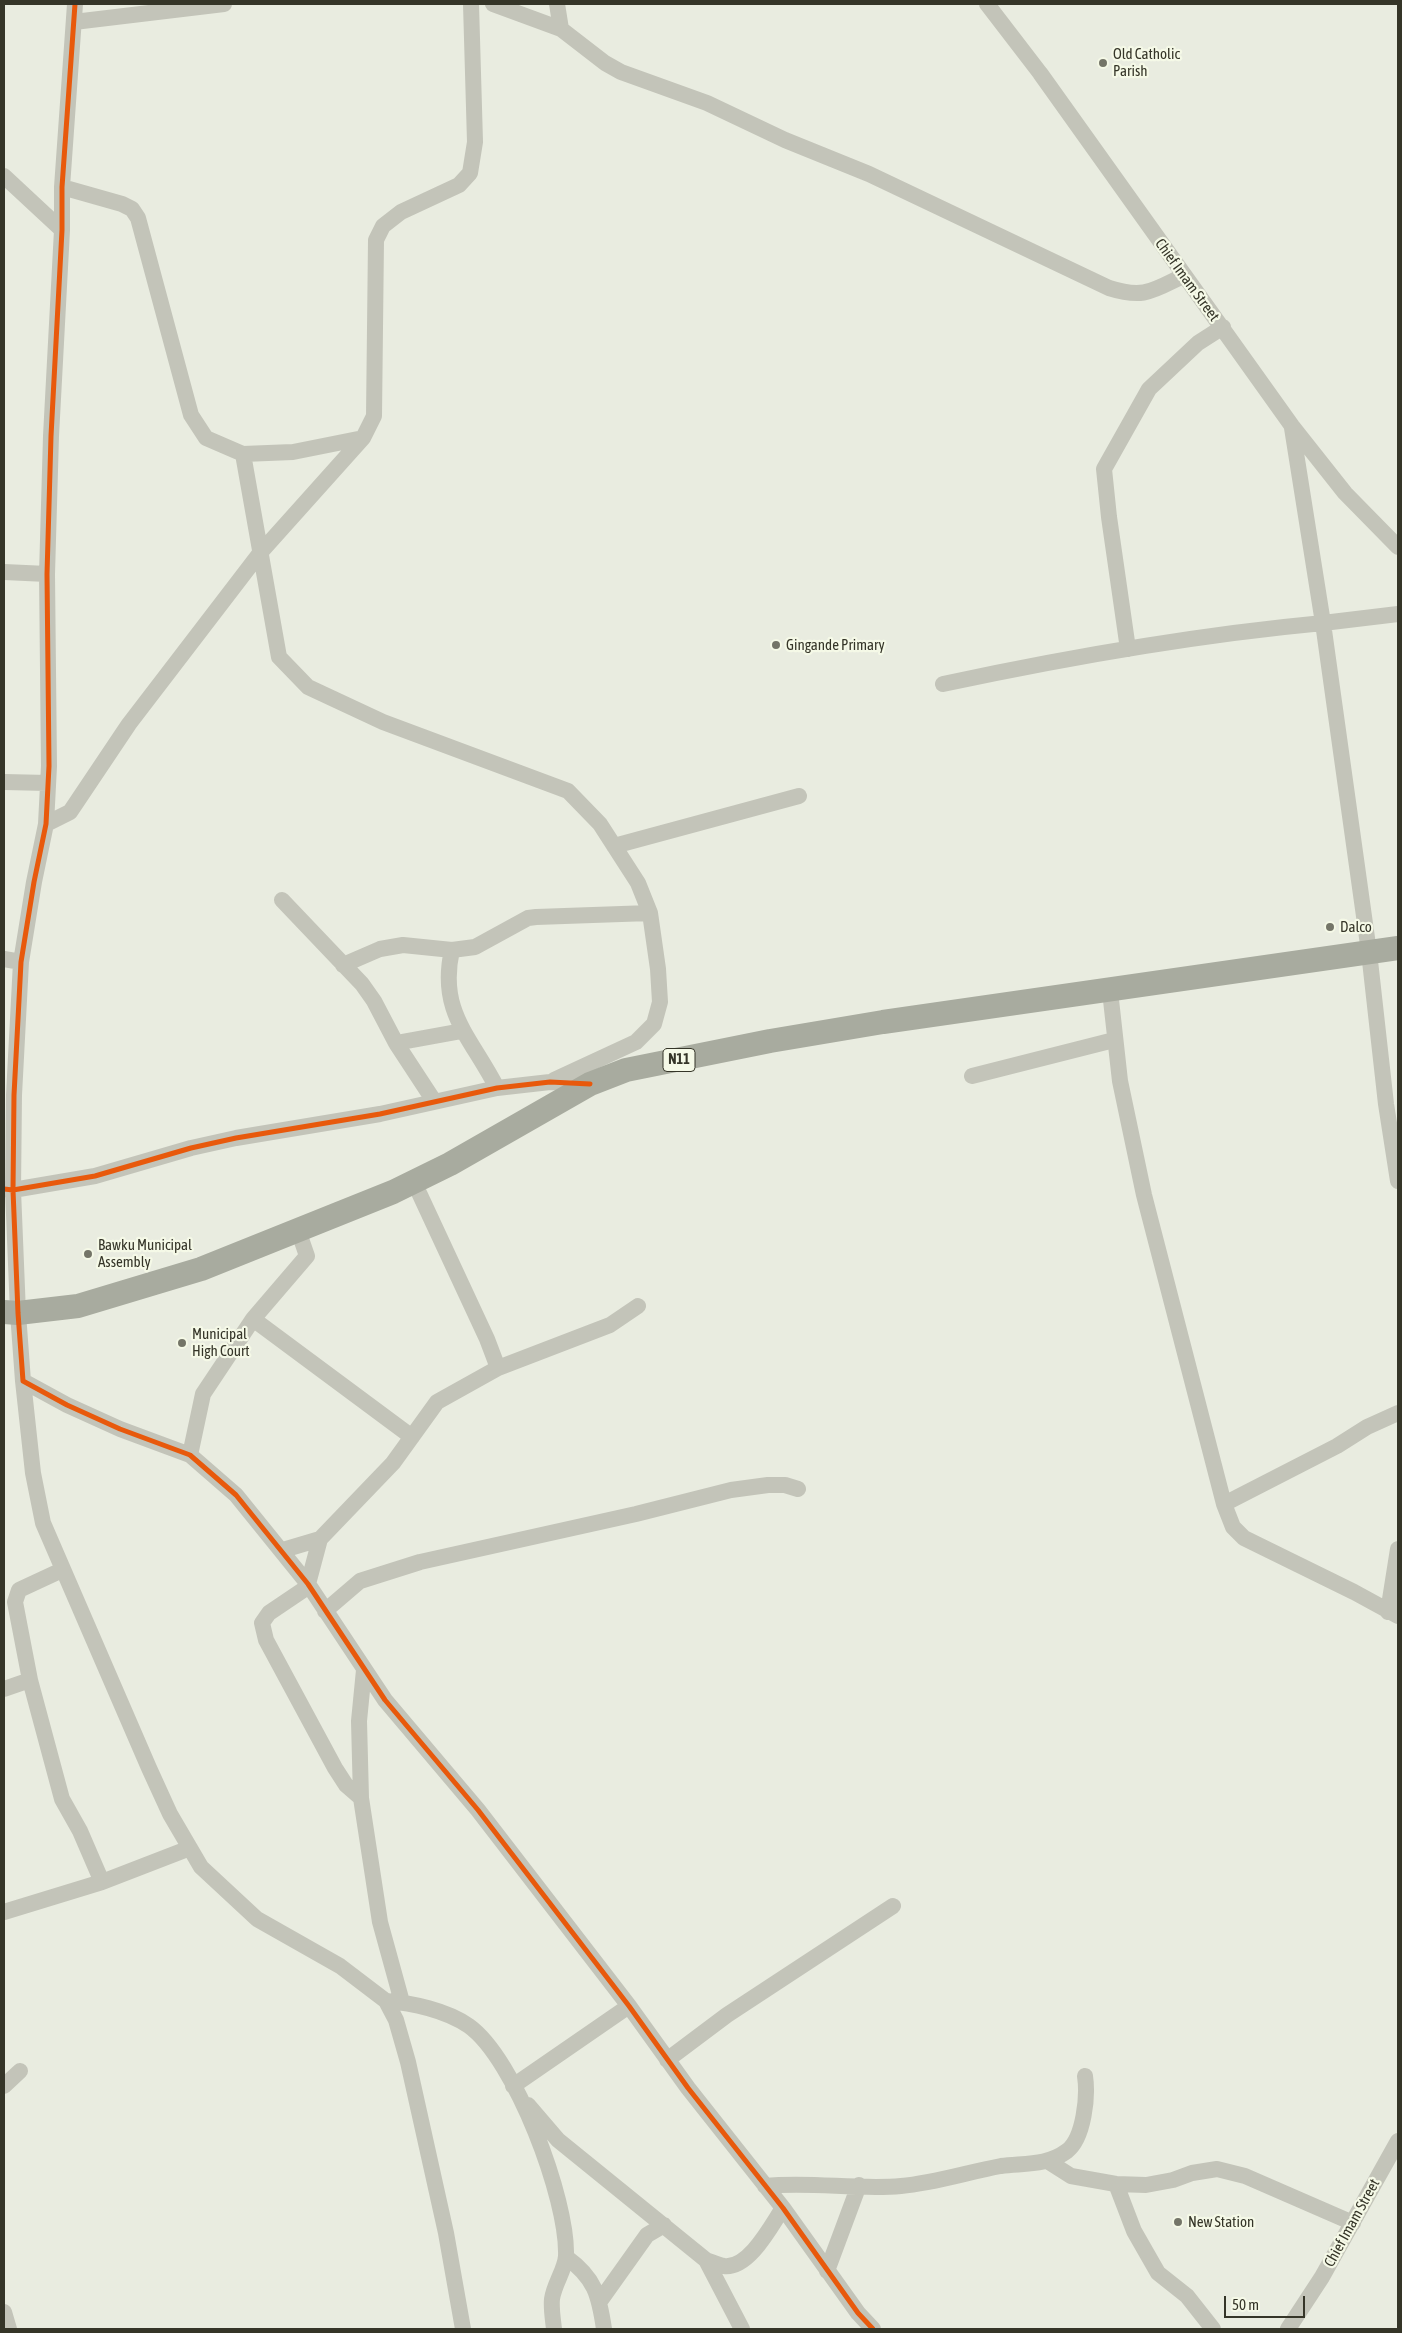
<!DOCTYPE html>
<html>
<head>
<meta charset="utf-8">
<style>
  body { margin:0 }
  #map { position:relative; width:1402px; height:2333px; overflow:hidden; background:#e9ece0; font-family:"Asap Condensed",sans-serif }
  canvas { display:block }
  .frame { position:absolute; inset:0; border:5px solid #353528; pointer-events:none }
  .scale { position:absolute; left:1224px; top:2296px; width:81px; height:22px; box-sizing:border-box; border:2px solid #353528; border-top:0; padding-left:6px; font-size:15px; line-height:18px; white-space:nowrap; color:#353528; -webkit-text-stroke:4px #f5f9e7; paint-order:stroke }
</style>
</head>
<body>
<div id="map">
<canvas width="1402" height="2333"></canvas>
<div class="frame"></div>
<div class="scale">50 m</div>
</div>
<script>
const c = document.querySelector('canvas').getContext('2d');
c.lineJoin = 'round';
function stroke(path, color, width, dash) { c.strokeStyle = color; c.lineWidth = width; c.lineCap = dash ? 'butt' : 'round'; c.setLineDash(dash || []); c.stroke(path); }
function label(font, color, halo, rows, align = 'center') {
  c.font = font + ' "Asap Condensed",sans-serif'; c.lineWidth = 4.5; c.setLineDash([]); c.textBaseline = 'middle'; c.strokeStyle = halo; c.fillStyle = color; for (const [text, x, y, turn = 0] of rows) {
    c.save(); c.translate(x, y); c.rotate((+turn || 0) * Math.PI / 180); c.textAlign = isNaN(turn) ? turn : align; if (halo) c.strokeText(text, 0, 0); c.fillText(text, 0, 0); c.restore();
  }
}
stroke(new Path2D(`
  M493 4 561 29 605 63 621 72 707 103 785 140 869 174 1109 288C1144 299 1152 291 1183 276
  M557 4 561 29
  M987 4 1040 73 1292 426 1345 493 1398 547
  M74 22 224 4
  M4 176 62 230
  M62 187 122 204 132 209 138 218 191 415 206 438 243 454 293 452 363 438 374 416 376 240 383 226 401 212 459 185 470 173 475 142 471 4
  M243 454 279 657 308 687 383 722 568 791 600 824 638 883 650 913 658 969 660 1002 654 1024 636 1042 554 1080
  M4 572 47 574
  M1398 614 1323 623 1369 952 1386 1104 1398 1181
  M1128 649 1109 517 1104 469 1149 389 1198 343 1223 327
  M943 684C1069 657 1195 635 1323 623L1292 428
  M4 782 48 783
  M46 824 70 812 129 724 260 553 363 438
  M614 846 799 796
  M282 900 362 984 374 1001 396 1043 434 1101
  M452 950C438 1012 471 1037 497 1088
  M4 959 21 962
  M343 965 380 949 403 945 452 950 475 947 528 918 536 917 650 913
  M1110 991 1120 1081 1144 1195 1224 1504 1233 1527 1244 1538 1354 1592 1398 1616
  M396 1043 462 1031
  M972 1076 1114 1040
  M590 1084 550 1082 497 1088 380 1114 236 1138 191 1148 95 1176 13 1190 18 1313 23 1381 67 1405 120 1429 190 1455 236 1495 308 1584 385 1700 478 1810 629 2006 688 2088 783 2208 858 2313 873 2329
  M414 1182 487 1339 498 1368
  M4 1189 13 1190 14 1095 21 962 34 882 46 824 49 766 47 574 51 436 62 230V187L75 4
  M253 1319 412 1437
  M23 1381 33 1473 43 1523 149 1768 170 1814 201 1867 257 1919 340 1966 386 2001 396 2020 408 2062 446 2233 463 2329
  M190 1455 203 1394 253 1319 307 1256 298 1230
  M1224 1504 1337 1446 1367 1427 1398 1413
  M320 1539 393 1463 437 1402 498 1368 610 1325 638 1306
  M283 1550 320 1539 308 1584
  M62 1570 19 1590 15 1602 30 1680 62 1799 80 1831 102 1882 190 1848
  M309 1586 269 1613 262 1623 266 1640 335 1768 346 1785 361 1798
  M325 1611 360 1581 420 1562 636 1514 731 1490 768 1485H785L798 1489
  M1388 1612 1398 1549
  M364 1670 359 1721 361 1798 380 1922 402 2002
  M4 1689 30 1680
  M4 1912 102 1882
  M386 2001C412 2003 446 2010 469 2026 515 2059 568 2199 566 2256 565 2270 554 2284 552 2299 551 2308 553 2320 554 2329
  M667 2060 727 2015 893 1906
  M4 2086 20 2071
  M513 2086 629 2006
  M528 2105 558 2140 706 2260C712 2262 718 2265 724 2266 749 2269 771 2226 783 2208
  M1049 2162 1071 2176 1116 2184 1146 2185 1173 2180 1192 2173 1217 2169 1245 2176 1353 2223
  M1116 2184 1134 2231 1158 2273 1187 2296 1213 2329
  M765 2186C810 2181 856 2190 901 2186 935 2183 968 2172 1001 2166 1024 2163 1047 2166 1067 2151 1084 2138 1088 2096 1085 2076
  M566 2257C595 2278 599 2295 604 2329
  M706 2260 742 2329
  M827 2271 859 2185
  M600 2301 647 2235 664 2225
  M4 2312 9 2329
  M1288 2329 1322 2277 1398 2141`), '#c3c4b9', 16);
stroke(new Path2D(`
  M4 1312 18 1313 78 1306 201 1269 393 1192 450 1164 590 1084 626 1070 770 1041 883 1022 1398 948`), '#a8ab9f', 24);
stroke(new Path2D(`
  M590 1084 550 1082 497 1088 380 1114 236 1138 191 1148 95 1176 13 1190 18 1313 23 1381 67 1405 120 1429 190 1455 236 1495 308 1584 385 1700 478 1810 629 2006 688 2088 783 2208 858 2313 873 2329
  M4 1189 13 1190 14 1095 21 962 34 882 46 824 49 766 47 574 51 436 62 230V187L75 4`), '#e8590c', 5);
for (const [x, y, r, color] of [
  [1103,63,5,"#747568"],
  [776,645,5,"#747568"],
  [1330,927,5,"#747568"],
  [88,1254,5,"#747568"],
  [182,1343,5,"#747568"],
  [1178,2222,5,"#747568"]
]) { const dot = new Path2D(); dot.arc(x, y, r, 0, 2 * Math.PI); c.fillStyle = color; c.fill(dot); stroke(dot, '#f5f9e7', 2); }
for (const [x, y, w] of [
  [679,1060,32]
]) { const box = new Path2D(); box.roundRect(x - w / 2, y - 11.5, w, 23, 4); c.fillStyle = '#f5f9e7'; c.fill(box); stroke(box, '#353528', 1); }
label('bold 14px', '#353528', null, [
  ["N11",679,1060]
]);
label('15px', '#353528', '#f5f9e7', [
  ["Old Catholic",1113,54],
  ["Parish",1113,71],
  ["Gingande Primary",786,645],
  ["Dalco",1340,927],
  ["Bawku Municipal",98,1245],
  ["Assembly",98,1262],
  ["Municipal",192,1334],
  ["High Court",192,1351],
  ["New Station",1188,2222]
], 'left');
label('15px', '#353528', '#f5f9e7', [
  ["Chief Imam Street",1187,280,54],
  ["Chief Imam Street",1352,2223,-61]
]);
</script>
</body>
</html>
